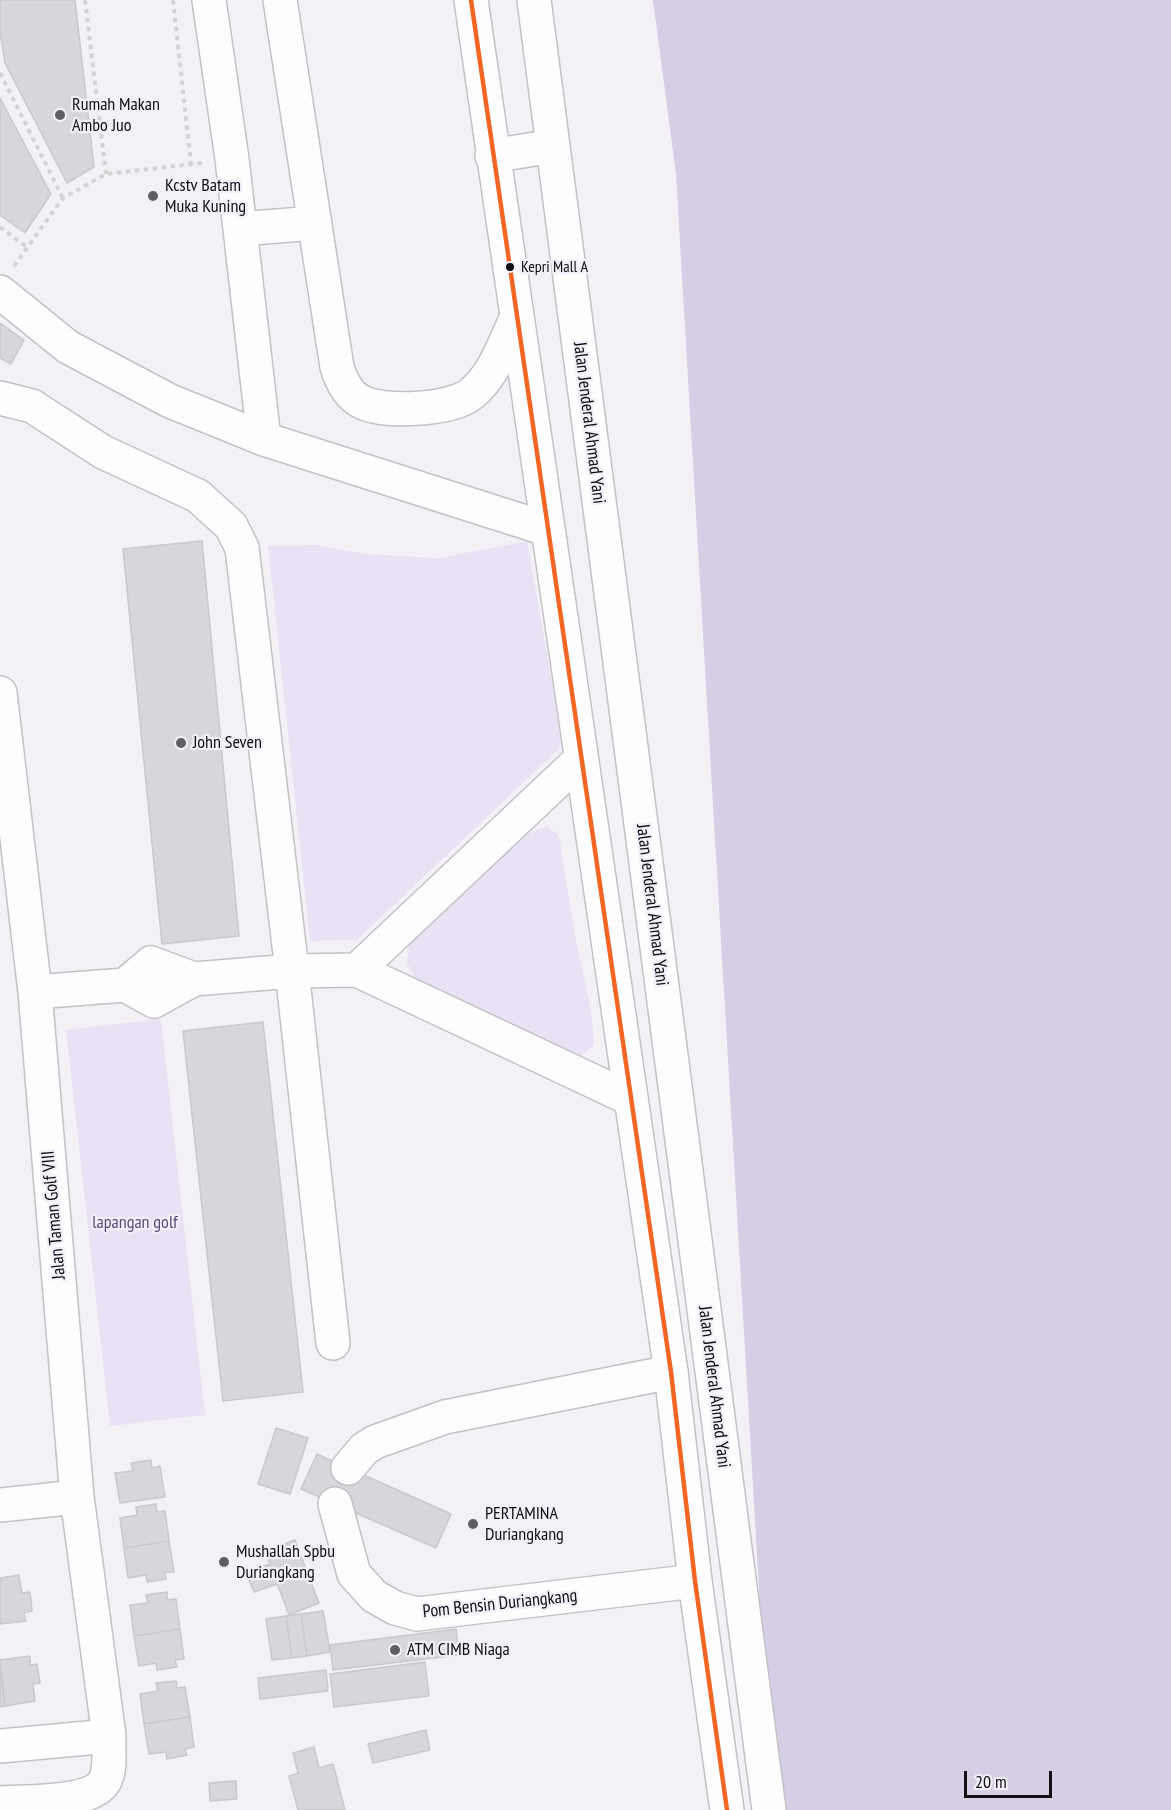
<!DOCTYPE html>
<html>
<head>
<meta charset="utf-8">
<style>
  body { margin:0 }
  #map { position:relative; width:1171px; height:1810px; overflow:hidden; background:#f3f1f6; font-family:"PT Sans Narrow",sans-serif }
  canvas { display:block }
  .scale { position:absolute; left:964px; top:1771px; width:88px; height:27px; box-sizing:border-box; border:3px solid #100f12; border-top:0; padding-left:8px; font-size:18px; line-height:21px; white-space:nowrap; color:#100f12; -webkit-text-stroke:4px #f2eff8; paint-order:stroke }
</style>
</head>
<body>
<div id="map">
<canvas width="1171" height="1810"></canvas>
<div class="scale">20 m</div>
</div>
<script>
const c = document.querySelector('canvas').getContext('2d');
c.lineJoin = 'round';
function fill(path, color) { c.fillStyle = color; c.fill(path, 'evenodd'); }
function stroke(path, color, width, dash) { c.strokeStyle = color; c.lineWidth = width; c.lineCap = dash ? 'butt' : 'round'; c.setLineDash(dash || []); c.stroke(path); }
function label(font, color, halo, rows, align = 'center') {
  c.font = font + ' "PT Sans Narrow",sans-serif'; c.lineWidth = 4.5; c.setLineDash([]); c.textBaseline = 'middle'; c.strokeStyle = halo; c.fillStyle = color; for (const [text, x, y, turn = 0] of rows) {
    c.save(); c.translate(x, y); c.rotate((+turn || 0) * Math.PI / 180); c.textAlign = isNaN(turn) ? turn : align; if (halo) c.strokeText(text, 0, 0); c.fillText(text, 0, 0); c.restore();
  }
}
fill(new Path2D(`
  M527 541 563 745 357 940 310 941 268 546 317 545 365 554 439 558Z
  M547 826 559 836 575 936 591 1009 594 1045 581 1056 564 1060 420 987 407 963 410 938 522 836Z
  M161 1019 205 1415 110 1426 66 1030Z`), '#e9e1f4');
fill(new Path2D(`
  M653 0H1171V1810H772L676 174Z`), '#d6cee4');
const building = new Path2D(`
  M0 0H75L94 167 67 183 5 63 0 32Z
  M0 98 51 194 25 233 0 215Z
  M0 323 24 340 11 364 0 358Z
  M202 541 239 936 162 944 123 549Z
  M263 1022 303 1392 223 1401 183 1031Z
  M276 1428 308 1438 290 1494 258 1484Z
  M317 1454 451 1514 436 1548 301 1489Z
  M151 1460 152 1468 160 1466 165 1497 120 1503 115 1473 133 1471 131 1463Z
  M156 1504 157 1512 165 1511 169 1541 124 1548 120 1518 137 1515 136 1507Z
  M295 1540 319 1603 289 1615 265 1551Z
  M169 1541 174 1572H165L166 1579 147 1582 146 1575 128 1578 124 1548Z
  M270 1564 277 1584 254 1592 246 1573Z
  M19 1575 22 1593 30 1592 32 1611 24 1613 26 1621 0 1624V1578Z
  M167 1592V1600L176 1599 180 1629 134 1636 130 1605 148 1603 146 1595Z
  M323 1611 330 1652 307 1656 301 1614Z
  M301 1614 307 1656 292 1658 286 1616Z
  M286 1616 292 1658 272 1660 266 1619Z
  M180 1629 184 1659 175 1660 177 1667 157 1670 156 1663 139 1666 134 1636Z
  M456 1629 459 1655 333 1670 330 1645Z
  M30 1656V1665L37 1664 40 1683 33 1684 35 1701 5 1706 0 1660Z
  M425 1662 429 1696 334 1707 330 1674Z
  M0 1667 5 1706 0 1707Z
  M326 1670 328 1691 260 1699 258 1678Z
  M176 1681 177 1688 185 1687 190 1717 144 1724 140 1694 158 1691 156 1683Z
  M190 1717 194 1747 185 1749 187 1755 167 1759 166 1752 149 1754 144 1724Z
  M426 1730 430 1750 373 1763 368 1744Z
  M314 1747 319 1768 333 1764 345 1810H298L289 1776 298 1773 293 1753Z
  M236 1781 237 1799 210 1801 209 1783Z`);
fill(building, '#d8d6da');
stroke(building, '#cac8cc', 1.5);
const minor = new Path2D(`
  M209 0 232 159 264 439
  M280 0 337 367C341 380 347 394 360 401 382 414 451 410 471 394 494 376 504 344 516 319
  M240 229 315 223
  M0 292 68 347 170 401 264 439 547 529
  M0 398 32 406 103 452 198 496 231 526 242 548 292 971 357 970 631 1099
  M0 693 35 992 77 1497 109 1736C108 1748 111 1766 106 1778 96 1805 25 1801 0 1803
  M357 970 581 759
  M125 985 151 963 194 979
  M35 992 125 985 154 1001 194 979 292 971 333 1343
  M348 1468 364 1449 375 1442 445 1417 671 1372
  M335 1504 354 1574 374 1596 395 1608 417 1614 695 1581
  M0 1505 77 1497
  M0 1746 109 1736`);
const highway = new Path2D(`
  M471 0 671 1372 695 1581 727 1810
  M534 0 769 1810
  M492 156 553 146`);
stroke(minor, '#c3c1c5', 36);
stroke(highway, '#c3c1c5', 36);
stroke(new Path2D(`
  M85 0 106 174
  M173 0 191 164
  M0 73 63 198
  M0 227 28 248
  M14 266 63 198 106 174 202 163`), '#d3d3d4', 4, [4.5, 4.5]);
stroke(minor, '#fdfdfe', 33);
stroke(highway, '#fdfdfe', 33);
stroke(new Path2D(`
  M471 0 671 1372 695 1581 727 1810`), '#f26522', 4.5);
for (const [x, y, r, color] of [
  [60,115,6,"#5f5e62"],
  [153,196,6,"#5f5e62"],
  [510,267,5,"#100f12"],
  [181,743,6,"#5f5e62"],
  [473,1524,6,"#5f5e62"],
  [224,1562,6,"#5f5e62"],
  [395,1650,6,"#5f5e62"]
]) { const dot = new Path2D(); dot.arc(x, y, r, 0, 2 * Math.PI); c.fillStyle = color; c.fill(dot); stroke(dot, '#f2eff8', 2); }
label('16px', '#100f12', '#f2eff8', [
  ["Kepri Mall A",521,267]
], 'left');
label('18px', '#100f12', '#f2eff8', [
  ["Rumah Makan",72,105],
  ["Ambo Juo",72,126],
  ["Kcstv Batam",165,186],
  ["Muka Kuning",165,207],
  ["John Seven",193,743],
  ["PERTAMINA",485,1514],
  ["Duriangkang",485,1535],
  ["Mushallah Spbu",236,1552],
  ["Duriangkang",236,1573],
  ["ATM CIMB Niaga",407,1650]
], 'left');
label('18px', '#100f12', '#f2eff8', [
  ["Jalan Jenderal Ahmad Yani",589,423,83],
  ["Jalan Jenderal Ahmad Yani",652,905,83],
  ["Jalan Taman Golf VIII",54,1215,-95],
  ["Jalan Jenderal Ahmad Yani",714,1387,83],
  ["Pom Bensin Duriangkang",500,1604,-6]
]);
label('18px', '#5d4879', '#f2eff8', [
  ["lapangan golf",135,1223]
]);
</script>
</body>
</html>
